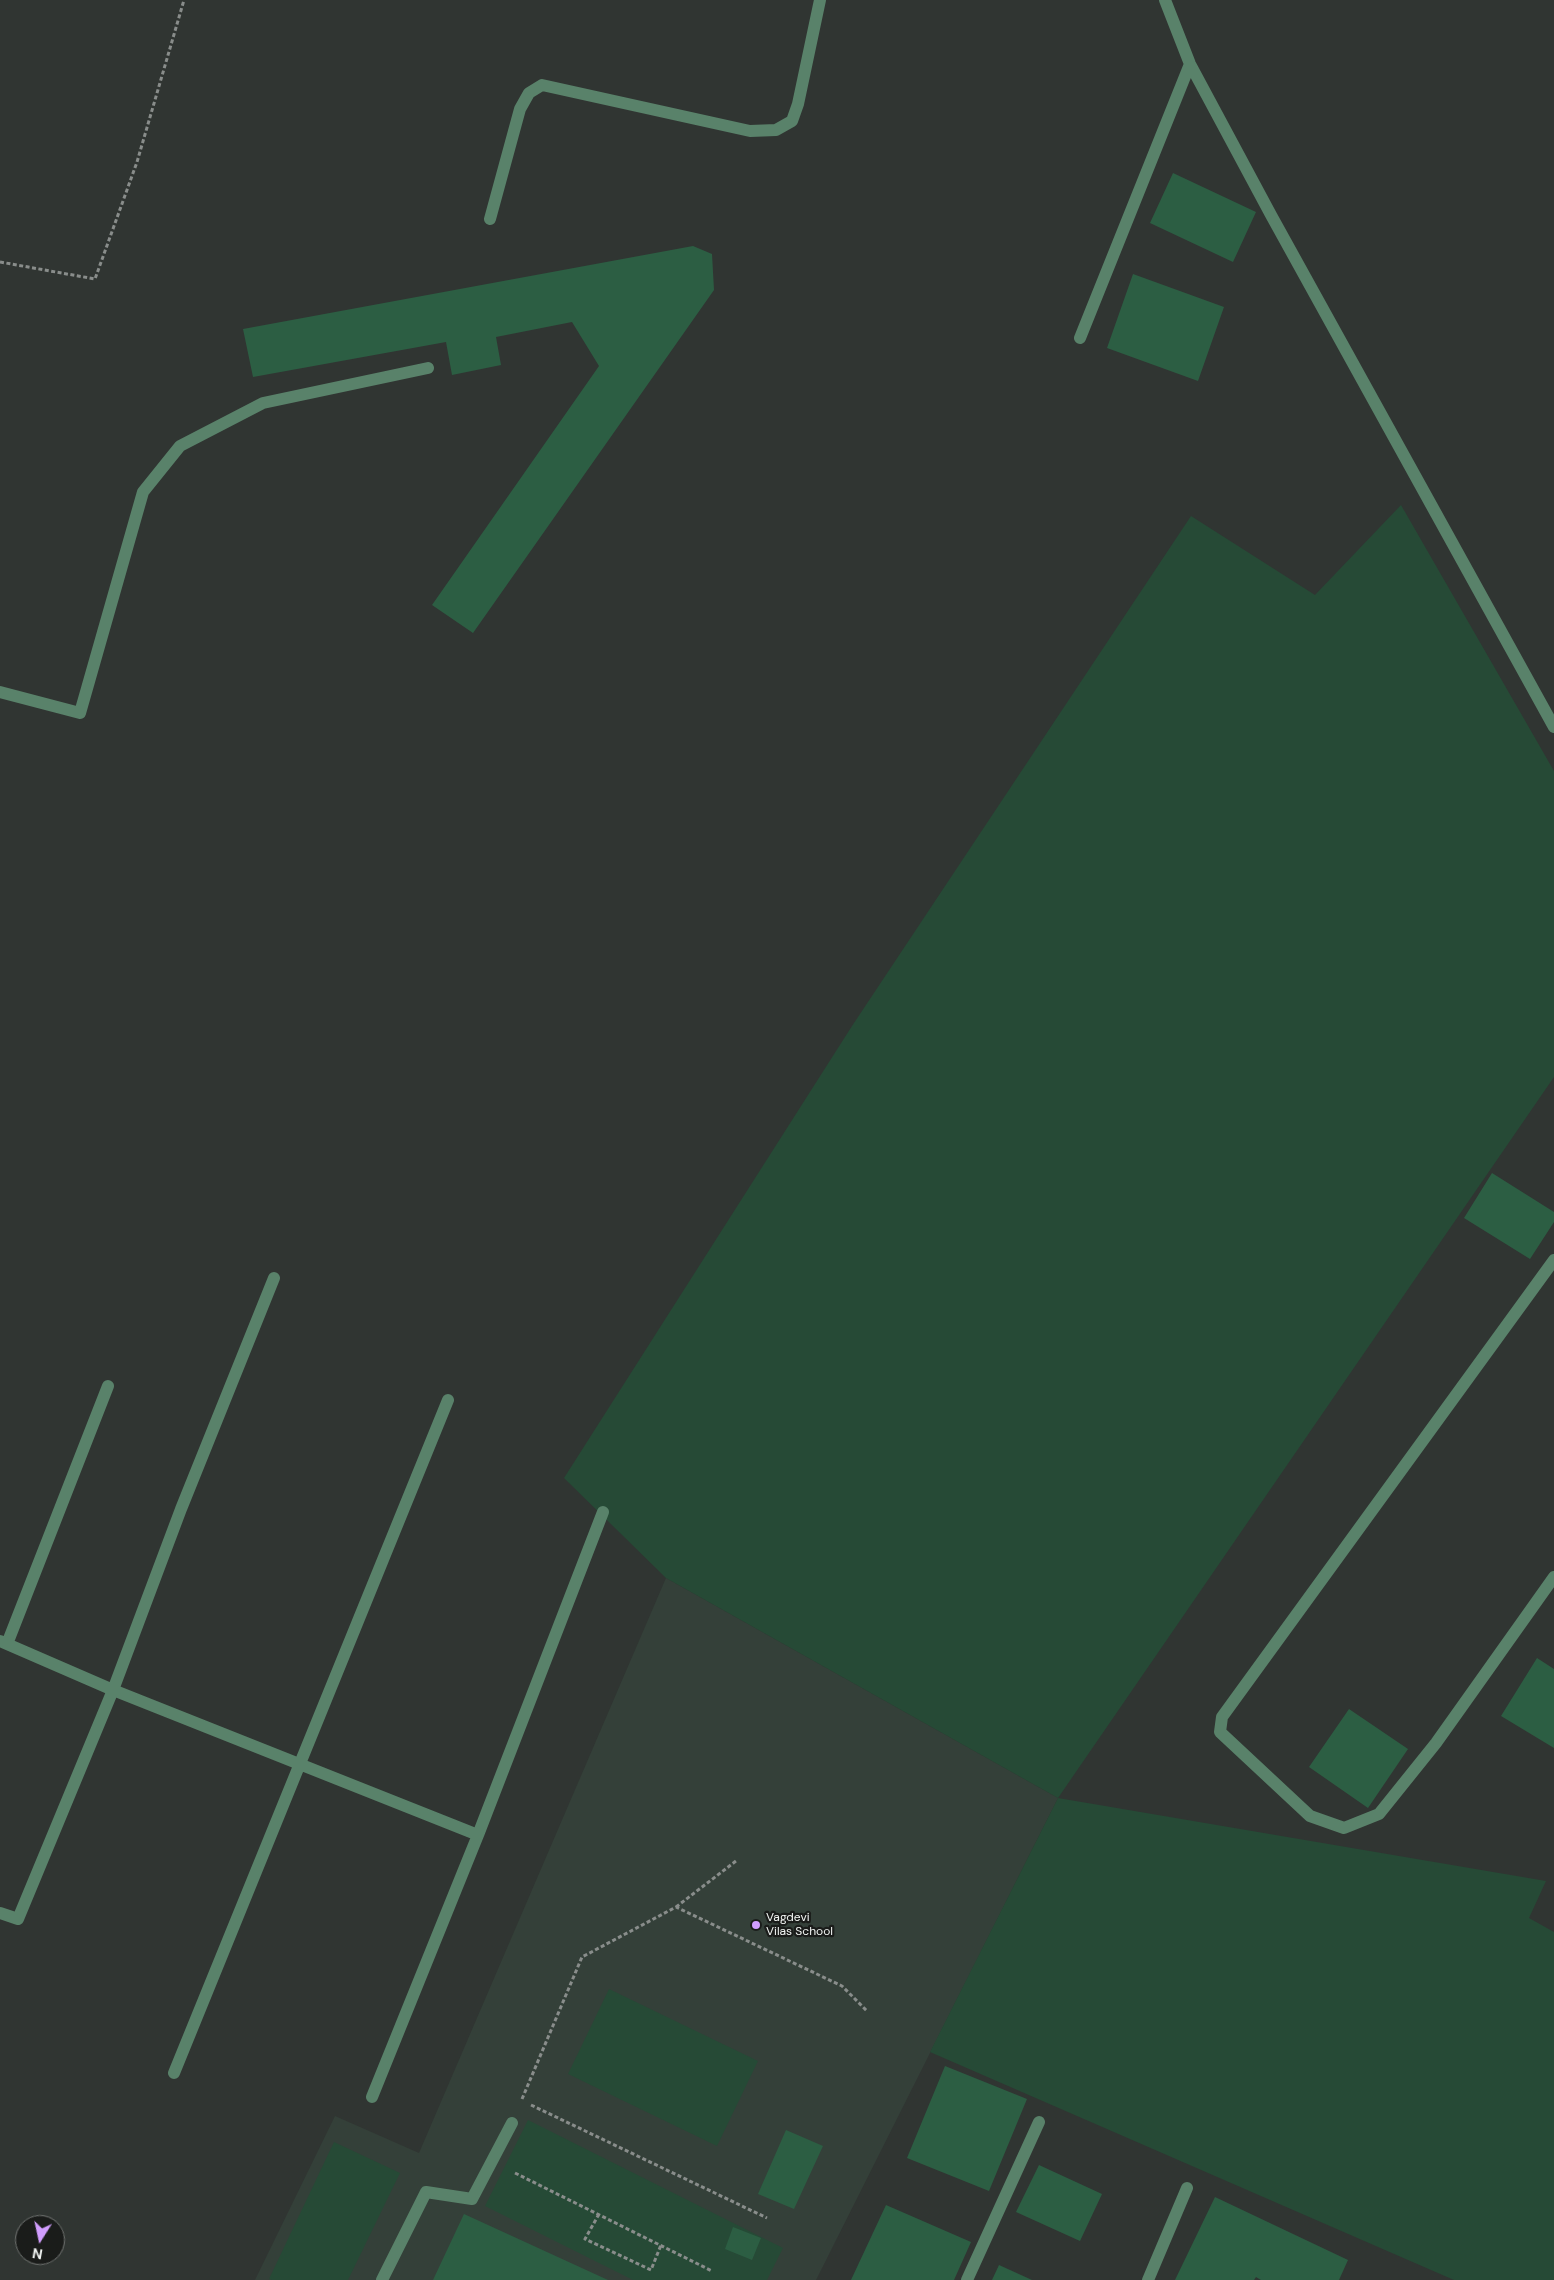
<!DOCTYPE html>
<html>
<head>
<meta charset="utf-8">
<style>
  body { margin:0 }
  #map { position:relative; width:1554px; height:2280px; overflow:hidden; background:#303532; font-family:"DM Sans",sans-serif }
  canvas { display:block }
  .north { position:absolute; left:15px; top:2215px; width:50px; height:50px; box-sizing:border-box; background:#1a1c1a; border:1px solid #707371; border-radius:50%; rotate:190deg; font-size:14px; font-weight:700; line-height:20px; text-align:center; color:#f2f5f3 }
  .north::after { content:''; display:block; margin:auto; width:18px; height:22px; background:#d19dfe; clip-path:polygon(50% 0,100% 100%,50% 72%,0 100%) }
</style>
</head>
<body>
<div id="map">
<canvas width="1554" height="2280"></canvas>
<div class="north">N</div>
</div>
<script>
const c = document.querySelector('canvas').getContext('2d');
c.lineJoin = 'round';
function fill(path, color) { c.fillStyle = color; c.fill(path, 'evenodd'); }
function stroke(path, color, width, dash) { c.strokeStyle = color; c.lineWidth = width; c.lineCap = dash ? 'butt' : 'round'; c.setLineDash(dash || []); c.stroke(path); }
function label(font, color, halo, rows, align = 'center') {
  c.font = font + ' "DM Sans",sans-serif'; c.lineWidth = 4.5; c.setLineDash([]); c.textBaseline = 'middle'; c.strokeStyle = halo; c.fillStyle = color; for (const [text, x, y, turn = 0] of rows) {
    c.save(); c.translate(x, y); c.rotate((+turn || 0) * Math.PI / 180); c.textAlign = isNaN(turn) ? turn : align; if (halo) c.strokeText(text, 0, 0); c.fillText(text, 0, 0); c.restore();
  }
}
fill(new Path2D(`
  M666 1578 1058 1798 816 2280H255L335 2116 419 2153Z`), '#344039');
fill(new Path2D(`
  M1401 505 1554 771V1077L1058 1798 1546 1881 1529 1918 1554 1932V2280H1454L930 2052 1058 1798 666 1578 564 1478 852 1026 1191 516 1315 595Z
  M609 1989 758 2061 717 2146 568 2074Z
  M528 2120 783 2248 767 2280H633L485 2206Z
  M334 2142 400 2173 348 2280H272L269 2279Z`), '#264a36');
fill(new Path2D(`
  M1173 173 1256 212 1233 262 1150 223Z
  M693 246 712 254 714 290 473 633 432 605 599 366 572 322 496 337 501 365 452 375 446 342 253 377 243 329Z
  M1133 274 1224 307 1198 381 1107 348Z
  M1492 1173 1554 1212V1222L1530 1259 1464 1218Z
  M1537 1658 1554 1669V1748L1501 1716Z
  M1349 1709 1408 1749 1368 1808 1309 1767Z
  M945 2066 1027 2099 989 2191 907 2158Z
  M786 2130 823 2146 794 2209 758 2194Z
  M1039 2165 1102 2194 1080 2241 1016 2212Z
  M1215 2197 1348 2260 1339 2280H1261L1256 2277 1254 2280H1175Z
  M886 2205 971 2242 954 2280H851Z
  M464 2214 608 2280H433Z
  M733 2227 761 2238 752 2260 725 2249Z
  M999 2265 1032 2280H992Z`), '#2c5e43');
stroke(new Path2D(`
  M0 262 95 279 137 162 184 0
  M676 1907 736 1861
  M522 2099 582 1957 676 1907 842 1986 867 2011
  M531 2105 767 2218
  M515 2173 712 2271
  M599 2214 585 2239 651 2270 661 2245`), '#898d8b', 3, [4, 2.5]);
stroke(new Path2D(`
  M1165 0 1190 64 1271 215 1554 727
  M490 219 520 109 529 93 542 85 750 131 776 130 792 121 798 104 820 0
  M1080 338 1190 64
  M0 692 80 713 143 492 180 446 263 403 428 368
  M1554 1260 1222 1717 1220 1732 1310 1816 1344 1828 1379 1814 1436 1743 1554 1577
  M0 1641 113 1690 478 1835 372 2097
  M7 1644 108 1386
  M478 1835 603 1512
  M0 1913 18 1919 113 1690 181 1509 274 1278
  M174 2073 448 1400
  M382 2280 426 2192 472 2199 512 2123
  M967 2280 1039 2122
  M1148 2280 1187 2188`), '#59826a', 12);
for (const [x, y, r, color] of [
  [756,1925,5,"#d19dfe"]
]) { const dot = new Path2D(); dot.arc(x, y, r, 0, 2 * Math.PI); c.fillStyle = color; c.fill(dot); stroke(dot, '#1a1c1a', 2); }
label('12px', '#f2f5f3', '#1a1c1a', [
  ["Vagdevi",766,1918],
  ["Vilas School",766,1932]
], 'left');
</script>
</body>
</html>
